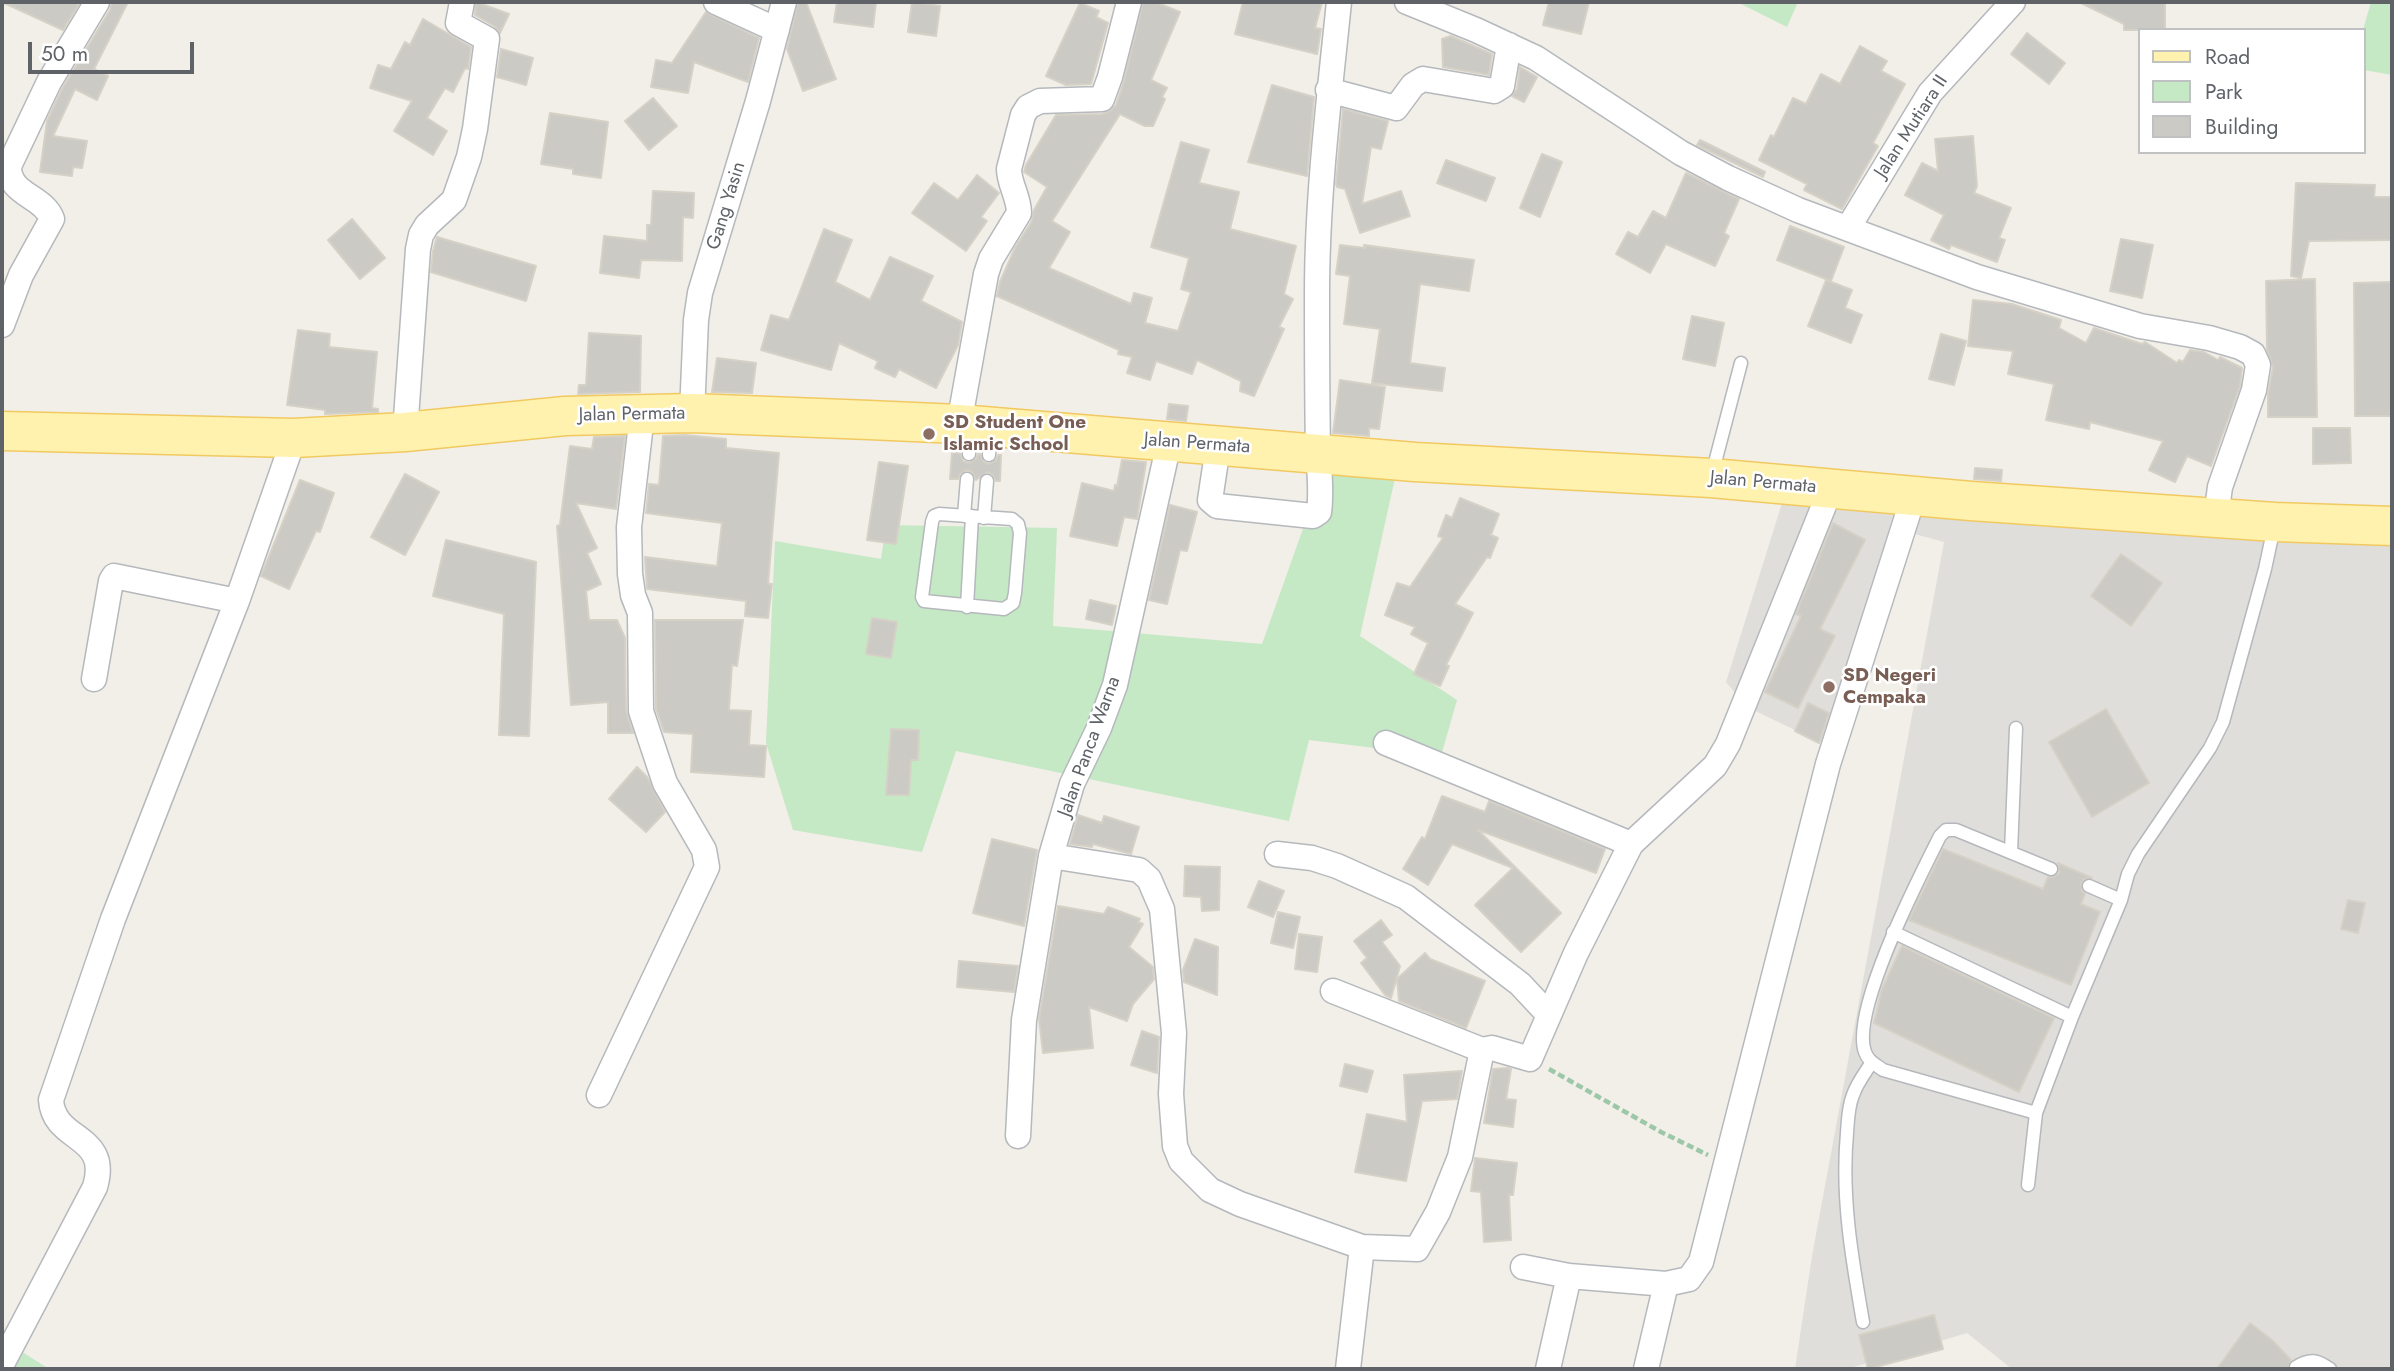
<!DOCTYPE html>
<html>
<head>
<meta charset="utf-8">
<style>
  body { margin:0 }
  #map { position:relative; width:2394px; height:1371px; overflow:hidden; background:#f1efe8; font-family:Jost,sans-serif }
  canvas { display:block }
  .frame { position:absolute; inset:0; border:4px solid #5f6368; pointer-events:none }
  .legend { position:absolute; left:2138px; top:28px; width:228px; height:126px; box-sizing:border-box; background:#fff; border:2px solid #bfc1c3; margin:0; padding:9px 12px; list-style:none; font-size:21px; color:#5f6368 }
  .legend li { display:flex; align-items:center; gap:14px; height:35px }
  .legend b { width:35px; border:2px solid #bfc1c3 }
  .scale { position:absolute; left:28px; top:42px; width:166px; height:32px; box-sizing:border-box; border:4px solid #5f6368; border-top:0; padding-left:9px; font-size:21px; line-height:24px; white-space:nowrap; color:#5f6368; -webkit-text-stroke:5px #fff; paint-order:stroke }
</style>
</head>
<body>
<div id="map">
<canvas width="2394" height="1371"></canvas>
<div class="frame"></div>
<ul class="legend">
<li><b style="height:9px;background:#fff2af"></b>Road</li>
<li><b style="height:19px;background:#c5e8c5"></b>Park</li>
<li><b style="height:19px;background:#cccac5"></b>Building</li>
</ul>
<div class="scale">50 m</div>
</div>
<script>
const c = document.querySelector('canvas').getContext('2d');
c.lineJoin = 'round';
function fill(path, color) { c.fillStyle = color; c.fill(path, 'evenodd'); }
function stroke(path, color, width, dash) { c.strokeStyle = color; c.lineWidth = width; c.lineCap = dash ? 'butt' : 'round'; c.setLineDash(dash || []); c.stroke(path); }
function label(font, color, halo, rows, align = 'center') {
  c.font = font + ' Jost,sans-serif'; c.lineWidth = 5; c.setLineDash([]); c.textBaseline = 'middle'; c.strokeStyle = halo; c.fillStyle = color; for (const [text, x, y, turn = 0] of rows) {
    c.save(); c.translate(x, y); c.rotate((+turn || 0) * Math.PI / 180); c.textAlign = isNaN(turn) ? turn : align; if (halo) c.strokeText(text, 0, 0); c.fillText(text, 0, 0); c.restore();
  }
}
fill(new Path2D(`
  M1787 487 2392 520V1369H2012L1967 1333 1847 1369H1795L1812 1256 1944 542 1896 529 1828 746 1747 707 1726 682Z`), '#e0deda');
fill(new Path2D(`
  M1737 2H1798L1787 27Z
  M2371 2H2392V75L2364 70 2363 30Z
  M1326 464 1397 469 1360 636 1457 700 1441 756 1309 740 1289 821 956 751 922 852 793 830 766 743 775 541 881 559 886 525 1057 528 1053 626 1262 644Z
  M2 1339 49 1369H2Z`), '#c5e8c5');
const building = new Path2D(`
  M2 2H80L63 30Z
  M112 2H128L94 69 108 76 97 100 75 89 53 136 87 141 82 168 73 167 72 176 40 172 47 121 62 89 110 10Z
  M476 2 509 14 500 33 494 26 475 15Z
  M798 2H806L836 79 803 91 787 49Z
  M837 2H876L873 27 834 22Z
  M912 2 940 6 936 36 908 32Z
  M1143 2H1155L1180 12 1151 80 1167 88 1162 97 1165 99 1153 126H1145L1120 114 1052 221 1070 232 1049 268 1131 304 1134 293 1152 298 1145 323 1178 331 1191 292 1181 289 1189 258 1151 247 1181 142 1209 150 1199 183 1239 192 1230 229 1296 246 1284 294 1293 299 1279 327 1284 329 1254 396 1240 391 1241 381 1197 360 1192 374 1156 361 1150 380 1127 373 1132 357 1118 354 1119 350 997 296 1000 282 1015 248 1032 221 1034 210 1047 187 1024 172 1026 165 1056 115 1102 114 1110 111 1116 105 1124 81Z
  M1243 2H1322L1315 28 1321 29 1317 54 1235 34Z
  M1549 2H1589L1581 34 1543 25Z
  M2079 2H2165V30H2124V24Z
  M1080 3 1099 11 1096 17 1108 23 1091 84 1066 85 1046 76Z
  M706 12 759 38 748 82 694 62 688 93 651 87 656 60 672 63Z
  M423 19 471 47 468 69 465 68 453 92 445 88 427 118 447 131 433 155 394 131 412 101 370 88 378 65 391 69 405 42 410 45Z
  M2027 33 2065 63 2049 84 2011 54Z
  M1451 36 1492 54 1489 75 1443 67 1442 39Z
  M1860 46 1887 61 1881 71 1905 84 1873 143 1878 146 1842 209 1804 190 1807 184 1759 160 1771 135 1774 137 1793 98 1806 104 1821 74 1840 84Z
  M501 49 533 58 526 85 497 77Z
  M1520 67 1537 77 1524 102 1512 96 1517 89Z
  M1272 85 1314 97 1307 176 1248 162Z
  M653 98 677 126 649 150 625 121Z
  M1343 109 1388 121 1381 149 1371 147 1362 204 1401 191 1410 216 1360 233 1345 189 1337 187 1336 184Z
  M550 113 608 122 601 178 573 174V169L541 164Z
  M1973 136 1977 186 1974 193 2011 208 1999 238 2005 240 1997 262 1951 245 1949 249 1931 240 1944 215 1905 195 1922 163 1938 171 1935 139Z
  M1700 140 1765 172 1763 177 1697 145Z
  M1542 154 1562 162 1540 217 1520 208Z
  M1446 160 1495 178 1486 201 1437 183Z
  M1686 173 1739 199 1724 233 1729 236 1715 266 1666 244 1650 273 1616 254 1628 232 1638 237 1653 211 1666 218Z
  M977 175 999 193 981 217 987 221 966 251 912 213 934 183 958 200Z
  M2296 183 2375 185 2374 197H2392V240L2309 241 2301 278 2291 276Z
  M653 191 694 193 693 218 683 217 682 261 641 260 639 278 600 273 604 236 647 241V225H651Z
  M352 219 385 258 360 279 328 240Z
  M1790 226 1844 247 1831 281 1777 260Z
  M824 229 852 240 835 282 870 300 890 257 933 276 921 301 962 322 958 345 936 388 899 369 895 377 875 368 878 361 839 343 831 370 761 350 771 315 789 320Z
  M437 237 536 266 526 301 431 272 433 251Z
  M2121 239 2153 245 2142 298 2110 291Z
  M1340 245 1365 248 1364 245 1474 260 1469 291 1420 284 1410 363 1445 368 1442 391 1372 383 1380 329 1344 324 1350 276 1336 274Z
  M2315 279 2317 417H2268V395L2273 367 2267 350 2266 281Z
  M1826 280 1852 290 1845 308 1862 315 1851 343 1808 326Z
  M2392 282V416H2355L2354 283Z
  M1973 300 2012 304 2061 320 2059 328 2086 343 2094 328 2142 344 2145 342 2177 363 2179 360 2183 362 2190 350 2204 352 2218 360 2220 357 2242 368 2240 386 2211 466 2187 456 2175 482 2149 470 2163 441 2090 422 2089 429 2046 420 2054 384 2008 374 2013 351 1968 346Z
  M1692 316 1724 323 1715 366 1683 359Z
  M298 330 330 334 329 347 377 352 372 408 378 409V412L325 414V410L287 405Z
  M589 333 641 336 640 392 578 394 579 385H586Z
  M1941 334 1966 341 1954 385 1929 379Z
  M717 358 756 363 752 393 712 392Z
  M1340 380 1385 387 1379 429 1369 428V436L1333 433Z
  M1169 404 1188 406 1186 421 1167 419Z
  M2313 428H2350L2351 463 2313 464Z
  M684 435 726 439V448L779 453 768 584H772L768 618 745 616 746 601 647 589 645 557 717 566 722 523 646 513 649 484 659 485 663 436Z
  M625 436 616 509 576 503 597 548 587 553 601 584 586 591 589 620H617L625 638 626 711 633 733H608V702L571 705 557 526 560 525 570 446 592 449 594 437Z
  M952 453H960L963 461 969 463 976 459 978 454H980L984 462 989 464 996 460 998 455H1001L1000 481H996L992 474 987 472 976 480 972 472 967 470 960 474 958 479H950Z
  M1122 460 1146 462 1137 519 1124 517 1117 546 1070 536 1082 483 1114 491 1115 485 1117 486Z
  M879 462 908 466 896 544 867 540Z
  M1975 468 2002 470 2001 481 1974 479Z
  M405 474 439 492 405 555 371 537Z
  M300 480 334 493 320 532 316 531 289 589 261 576Z
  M1460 498 1499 514 1491 535 1498 538 1490 558 1487 557 1455 604 1473 613 1446 665 1449 666 1440 686 1414 674 1428 643 1411 634 1415 627 1385 615 1397 583 1410 587 1443 538 1438 536 1446 515 1452 518Z
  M1170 505 1197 512 1187 551 1180 550 1167 604 1149 600Z
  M1833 523 1865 540 1820 629 1835 636 1798 708 1765 692 1801 616 1796 614Z
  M446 540 536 562 529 736 499 735 504 614 433 596Z
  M2121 554 2162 583 2131 626 2091 596Z
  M1090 600 1116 606 1112 625 1086 619Z
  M872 618 897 622 891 658 866 654Z
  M655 620H743L737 666 732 665 729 710 751 711 749 745 766 746 764 777 691 772 693 734 664 732 656 709Z
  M1808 703 1829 713 1819 743 1795 731Z
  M2106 709 2149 783 2092 817 2049 742Z
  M891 729 919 730 918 760H911L909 795H886Z
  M637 767 647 777 665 812 646 832 609 799Z
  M1442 796 1485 812 1489 801 1605 849 1596 873 1478 830 1561 913 1521 952 1475 905 1513 868 1452 844 1428 885 1403 869 1422 837 1425 839Z
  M1078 815 1102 823 1104 816 1139 827 1131 854 1093 844 1092 847 1070 844Z
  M992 839 1037 850 1024 926 973 913Z
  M1943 849 2043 889 2048 877H2053L2059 873 2058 863 2092 878 2084 879 2081 883 2082 891 2085 894 2081 904 2100 912 2071 985 1909 920Z
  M1185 866 1220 867 1219 910 1202 911 1201 897 1184 896Z
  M1259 881 1284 891 1273 917 1248 907Z
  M2348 900 2365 903 2358 933 2341 929Z
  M1058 906 1104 914 1108 907 1140 919 1138 922 1143 924 1129 947 1153 967 1154 979 1133 1004 1127 1021 1089 1007 1093 1048 1043 1053 1039 1019Z
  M1278 912 1300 917 1293 948 1271 943Z
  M1381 920 1392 935 1382 942 1400 966 1391 998 1385 995 1361 963 1367 958 1354 941Z
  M1299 934 1322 937 1317 972 1295 969Z
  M1195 939 1218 947 1217 995 1184 982 1183 970Z
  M1902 946 2054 1018 2019 1092 1874 1023 1882 989Z
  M1425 953 1430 959 1485 981 1466 1028 1399 1001 1397 979Z
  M959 961 1018 966 1014 992 957 987Z
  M1142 1031 1159 1037 1157 1073 1131 1065Z
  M1345 1064 1373 1071 1367 1092 1340 1086Z
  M1508 1068 1511 1069 1506 1099 1516 1100 1513 1127 1484 1123 1493 1069Z
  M1462 1071 1457 1099 1422 1101 1406 1181 1355 1172 1367 1114 1407 1122 1404 1075Z
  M1475 1158 1517 1163 1513 1195H1509L1511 1240 1484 1242 1481 1192 1471 1191Z
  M1934 1315 1943 1349 1868 1369 1859 1335Z
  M2250 1323 2272 1340 2291 1360 2288 1369H2217Z`);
fill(building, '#cccac5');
stroke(building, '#d6d1c6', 2);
const service = new Path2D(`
  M969 454 971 430
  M989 455 991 430
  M1712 474 1741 363
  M939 514 1012 519 1018 524 1020 533 1015 593 1013 603 1004 609 924 601 922 597 932 522 934 516Z
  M964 516 967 479
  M984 518 987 481
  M967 607 972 516
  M2011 852 2016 728
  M2089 886 2121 900
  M1893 932 2072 1017
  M2036 1113 1883 1070C1875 1064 1868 1061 1865 1052 1850 1011 1920 876 1940 836L1946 830H1956L2051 869
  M2028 1185 2036 1113 2072 1017 2121 900 2128 874 2138 854 2210 748 2223 722 2265 569 2274 527
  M1863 1322C1852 1259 1841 1197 1847 1133 1848 1120 1848 1107 1853 1095 1857 1083 1865 1073 1872 1062
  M2296 1367C2310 1358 2317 1360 2330 1369`);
const minor = new Path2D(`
  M716 2 777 30
  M1407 2 1476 30 1536 58 1681 153 1728 178 1798 210 1977 277 2140 326 2209 338 2240 347 2253 354 2258 365 2254 390 2220 487 2216 517
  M1328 90 1396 108 1413 85 1423 79 1494 91 1502 86 1509 45
  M1848 228 1930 93 2013 2
  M2 325 21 275 52 219C44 196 8 195 9 166L49 82 97 2
  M692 413 696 320 700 293 758 101 784 2
  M959 424 986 274 991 259 1019 213C1019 197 1009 184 1009 169L1023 115 1028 107 1040 101 1102 99 1110 77 1129 2
  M405 432 418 249 421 235 427 225 454 200 469 157 475 129 487 39 458 23 462 2
  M1218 447 1210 500 1217 506 1313 516 1319 512C1322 490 1319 470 1318 449 1317 397 1317 345 1317 294 1317 196 1329 99 1339 2
  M94 679 111 581 114 576 237 601
  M1386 743 1631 844
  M1277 854 1312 858 1337 866 1406 897 1520 984 1549 1015
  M1051 856 1139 870 1149 879 1162 909 1174 1033 1171 1094 1175 1146 1181 1161 1210 1190 1240 1204 1362 1247 1417 1249 1438 1212 1460 1157 1482 1050 1492 1048 1530 1059 1576 953 1631 844 1715 766 1728 744 1831 488
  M1333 991 1482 1050
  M599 1095 707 867 704 850 665 783 641 711 640 613 633 595 630 574 629 527 642 415
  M1018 1136 1024 1020 1051 856 1072 784 1099 728 1115 685 1169 443
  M1523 1267 1569 1276
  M2 1364 95 1187C111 1133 54 1143 51 1100L113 919 237 601 294 438
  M1348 1369 1362 1247
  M1548 1369 1569 1276 1666 1284 1689 1279 1701 1262 1828 764 1914 495
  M1646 1369 1666 1284`);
const primary = new Path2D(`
  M2 431 294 438 405 432 565 416 692 413 869 420 959 424 1415 462 1711 478 1971 501 2275 522 2392 526`);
stroke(service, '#b5b8bc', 15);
stroke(minor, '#b5b8bc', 27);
stroke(primary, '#f2c960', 41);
stroke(new Path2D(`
  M1549 1069 1661 1132 1708 1155`), '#9cc7a9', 4.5, [7, 3.5]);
stroke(service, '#fff', 12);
stroke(minor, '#fff', 24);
stroke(primary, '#fff2af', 38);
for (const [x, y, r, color] of [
  [929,434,7,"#8d6e63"],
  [1829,687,7,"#8d6e63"]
]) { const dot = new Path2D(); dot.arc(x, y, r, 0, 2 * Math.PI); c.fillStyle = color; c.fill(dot); stroke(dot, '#fff', 2.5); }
label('19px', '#5f6368', '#fff', [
  ["Jalan Mutiara II",1912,127,-57],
  ["Gang Yasin",727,206,-73],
  ["Jalan Permata",632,415,-1],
  ["Jalan Permata",1197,444,4],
  ["Jalan Permata",1763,483,5],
  ["Jalan Panca Warna",1090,747,-70]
]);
label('bold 19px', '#785e54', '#fff', [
  ["SD Student One",943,423],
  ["Islamic School",943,445],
  ["SD Negeri",1843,676],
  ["Cempaka",1843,698]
], 'left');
</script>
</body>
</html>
